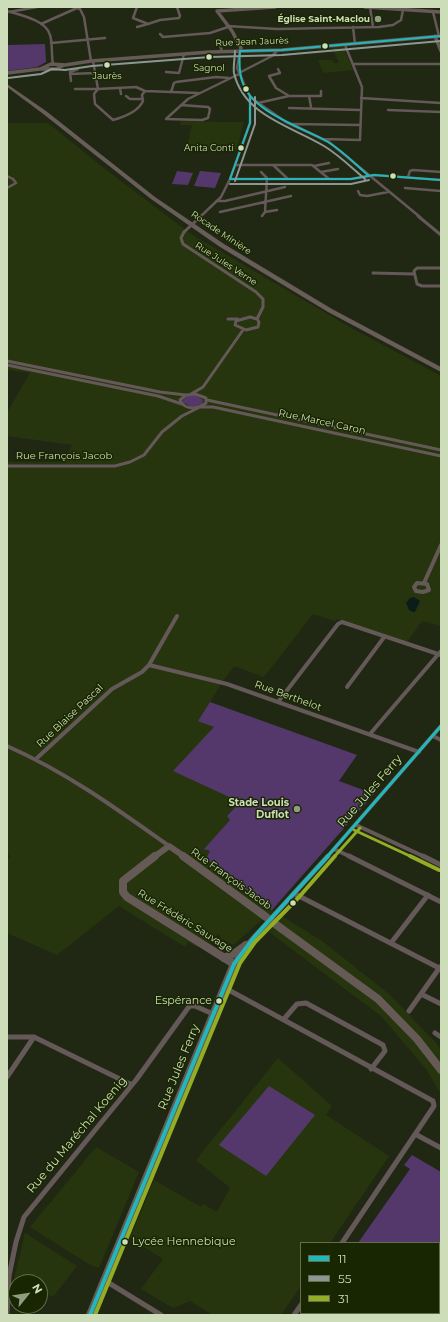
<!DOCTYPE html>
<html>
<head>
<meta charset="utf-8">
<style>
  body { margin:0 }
  #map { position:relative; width:448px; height:1322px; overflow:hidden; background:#202813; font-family:Montserrat,sans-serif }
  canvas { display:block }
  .frame { position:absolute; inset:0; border:8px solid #cdddb9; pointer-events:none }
  .legend { position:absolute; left:300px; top:1242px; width:140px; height:72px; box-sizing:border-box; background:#192602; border:1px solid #616f4b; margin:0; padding:5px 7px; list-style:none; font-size:12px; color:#cdddb9 }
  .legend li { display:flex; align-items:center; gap:8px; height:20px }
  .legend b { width:20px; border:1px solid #616f4b }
  .north { position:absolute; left:8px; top:1274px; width:40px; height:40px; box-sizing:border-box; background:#192602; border:1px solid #616f4b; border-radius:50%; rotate:60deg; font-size:11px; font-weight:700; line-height:16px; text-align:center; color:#cdddb9 }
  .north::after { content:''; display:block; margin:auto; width:14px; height:18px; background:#909e7f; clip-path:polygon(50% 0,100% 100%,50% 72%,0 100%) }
</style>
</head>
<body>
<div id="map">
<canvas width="448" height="1322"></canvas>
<div class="frame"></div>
<ul class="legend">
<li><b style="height:5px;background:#23b6bb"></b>11</li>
<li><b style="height:5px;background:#8c9794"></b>55</li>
<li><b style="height:5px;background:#94ad23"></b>31</li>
</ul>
<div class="north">N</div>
</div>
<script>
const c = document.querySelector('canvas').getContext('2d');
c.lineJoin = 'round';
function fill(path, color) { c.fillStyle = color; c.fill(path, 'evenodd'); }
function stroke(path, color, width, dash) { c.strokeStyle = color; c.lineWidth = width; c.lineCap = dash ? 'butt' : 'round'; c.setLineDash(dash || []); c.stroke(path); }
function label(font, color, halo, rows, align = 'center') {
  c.font = font + ' Montserrat,sans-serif'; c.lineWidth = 3; c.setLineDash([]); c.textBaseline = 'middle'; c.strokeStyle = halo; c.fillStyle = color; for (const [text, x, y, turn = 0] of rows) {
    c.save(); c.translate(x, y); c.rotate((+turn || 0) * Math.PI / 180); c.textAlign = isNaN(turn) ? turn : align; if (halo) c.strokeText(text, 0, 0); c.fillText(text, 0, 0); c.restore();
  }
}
fill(new Path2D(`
  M343 46 353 70 323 73 318 60H332L334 63H339L332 47Z
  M181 121 223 122H244L236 151 186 150 192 125H180Z
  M7 123H48L105 169 191 234 353 329 441 376V626L422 621 407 642 337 619 335 621 313 614 264 677 234 666 221 684 199 720 215 726 240 802 227 815 230 820 205 849 210 851 272 910 322 941 389 994 437 1044 441 1051V1094L426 1069 381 1016 269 932 274 926 263 919 233 945 220 938 221 936 218 934 210 943 202 939 196 947 188 942 185 947 119 906 57 955 7 933V859L11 857 7 853V462H64L72 445 7 436V412L30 373 7 370V184L9 182 7 181Z
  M278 1058 332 1106 326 1115 389 1156 330 1243H301V1286L281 1315H213L190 1301 173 1308 141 1289 163 1259 130 1238 154 1180 201 1207 203 1204 217 1212 230 1188 196 1160Z
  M96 1147 139 1172 99 1268 90 1265 30 1227Z
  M25 1233 77 1266 53 1297 40 1291V1282H21L14 1279Z`), '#26350e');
fill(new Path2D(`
  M45 44 46 62 37 67 7 71V45Z
  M177 171 193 173 188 185 172 184Z
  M200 171 221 173 215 188 194 186Z
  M195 395 203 400 202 404 191 407 183 402V400L187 396Z
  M210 702 357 755 339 781 374 794 272 910 206 859 210 851 204 849 230 820 227 816 240 802 173 771 214 727 198 721Z
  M269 1086 315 1115 266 1176 219 1145Z
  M412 1155 441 1172V1315H307L309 1313H439V1243H358L410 1169 404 1165Z`), '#54386c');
fill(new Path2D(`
  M414 597 420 601 415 612H413L409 610 406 603 410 598Z`), '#0b1d19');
stroke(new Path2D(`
  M73 7 80 9 84 17 91 61
  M137 7 133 18 148 24 137 27
  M370 7 373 27
  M7 11C20 15 46 20 50 35 53 44 51 55 53 64
  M9 12 37 7
  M433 12 439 36
  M41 24 77 8
  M148 24 160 20 179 18 180 16 177 7
  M227 26 277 29 379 27 393 25 401 20 403 10
  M353 27 355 44
  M160 34 163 37 210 33 228 27
  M218 40 222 51
  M51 43 105 38
  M240 51 237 68 250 97 286 122 329 142 420 217
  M93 61 98 89
  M353 64H441
  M166 72 179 73 184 54
  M239 73 272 56 278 50
  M70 74 95 73
  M71 81 70 72 78 69
  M136 87 145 91 142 95 143 101C138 112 124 117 113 120L95 104 94 94 98 89Z
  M120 88 121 94
  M75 89H98
  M145 91 198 93
  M171 92 174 83 176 82 216 77 229 78
  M126 96 130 99H142
  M289 96H321V91
  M309 96 311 107
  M361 98 441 103
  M258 103 289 96 276 88 269 76 280 73 278 69
  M289 108 360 110
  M388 110 441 112
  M166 119 188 99 239 74
  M166 119 202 120 208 118 210 109 208 107 181 105
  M291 124 360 125
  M323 139 360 140 362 87 345 45
  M236 165H312L328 178
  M273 165 288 179
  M314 166 329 163
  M261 172 267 178 265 212 262 216
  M321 172 338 169
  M7 176 13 179 16 183 7 188
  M408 177 410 171 413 170 441 172
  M230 179H351L374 175 441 180
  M405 188 441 191
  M358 191 360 195 367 196 388 192
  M218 201H225L285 187
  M220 212 291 196
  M265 212 277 210
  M200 217 221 197 230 179 250 123V97`), '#645958', 2.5);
stroke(new Path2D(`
  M418 216 441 235
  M198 219 201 216
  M184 232 181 238 183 244 256 292 263 299V307L257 319
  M441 268H417L414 271 417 284 422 286H441
  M373 273 414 274
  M250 317 257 319 259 322 258 327 246 330 235 325 236 321Z
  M228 319H238
  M7 361 160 392 186 395
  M7 365 158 396 182 404
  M191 394 203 387 243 330
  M195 394 206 398V403C198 409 185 411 180 400L186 395Z
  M207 400 441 450
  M200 407H213L441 456
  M7 466H115L130 462 144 455 162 432 182 416 198 408`), '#645958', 3);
stroke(new Path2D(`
  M417 583 427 584 429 590 423 592 416 591 414 587Z
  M424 583 441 545
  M149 665 227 684 419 752
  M347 687 385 636
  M278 702 338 624 342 622 441 655
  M370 734 441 651
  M433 736 441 740
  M7 746C66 772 117 809 169 846
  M37 758 112 689 142 672 149 665 177 616
  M356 825 425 857
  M334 849 351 857
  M327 857 441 726`), '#645958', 4);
stroke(new Path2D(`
  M349 856 441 902
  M423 856 441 865
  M295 894 441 969
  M391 943 428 895
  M246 946 328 856
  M234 964 242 951
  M225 988 433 1101 434 1106 342 1243
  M421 994 441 1004
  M409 1011 440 967
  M284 1019 297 1004 306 1003 383 1045 385 1051 371 1069
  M435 1033 441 1037
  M7 1037H34L132 1085
  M7 1077 34 1037
  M415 1134 441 1148
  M104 1280 161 1315
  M7 1315 9 1276 16 1242 24 1217 136 1080 188 1008 190 1006H195L213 1014
  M294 1315 301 1305`), '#645958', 5);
stroke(new Path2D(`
  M365 7 441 12
  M435 36 441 51
  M240 51 241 48 232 31 217 11 275 7
  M40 69 51 64 65 65 91 61 210 52 282 50 441 36
  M7 73 40 69H56L64 65`), '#655a56', 3.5);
stroke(new Path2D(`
  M154 857 169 846 185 857`), '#655a56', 6);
stroke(new Path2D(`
  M183 856 262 914
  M282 929 378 999 417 1039 441 1070
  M224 958 235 953 246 945
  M90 1315 234 964 127 897 123 892V881L155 856`), '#655a56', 8);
fill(new Path2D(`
  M7 84 46 111 155 197 224 244 332 309 441 367V372L328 312 220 247 151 199 42 113 7 87Z`), '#685d58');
stroke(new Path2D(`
  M184 232 198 219`), '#645958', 3);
stroke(new Path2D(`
  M262 914 282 929`), '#655a56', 8);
stroke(new Path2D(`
  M240 51 282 50 441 36
  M240 51C239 62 239 71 242 81 252 113 302 127 328 142 343 151 355 164 368 175
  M230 179H351L374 175 441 180
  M230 179 250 123V97`), '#23b6bb', 2);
stroke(new Path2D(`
  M327 857 441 726`), '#23b6bb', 3);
stroke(new Path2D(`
  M90 1315 234 964 255 936 328 856`), '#23b6bb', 4);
stroke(new Path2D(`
  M235 51C235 58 233 66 234 73 244 116 291 126 324 146 339 155 352 168 365 179
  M8 78 41 74 52 69 65 70 92 66 210 57 282 55 441 41
  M235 181 255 124V97
  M230 184H351L369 180`), '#8c9794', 2);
stroke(new Path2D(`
  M354 830 412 857
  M334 857 360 828`), '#94ad23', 3);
stroke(new Path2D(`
  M410 856 439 870
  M95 1315 240 963 255 942 299 897 335 856`), '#94ad23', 4);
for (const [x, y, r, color] of [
  [378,19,4,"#909e7f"],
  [325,46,3.5,"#cdddb9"],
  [209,57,3.5,"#cdddb9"],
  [107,65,3.5,"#cdddb9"],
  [246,89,3.5,"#cdddb9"],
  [241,148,3.5,"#cdddb9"],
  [393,176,3.5,"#cdddb9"],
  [297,809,4,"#909e7f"],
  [293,903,3.5,"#cdddb9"],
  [219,1001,3.5,"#cdddb9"],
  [125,1242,3.5,"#cdddb9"]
]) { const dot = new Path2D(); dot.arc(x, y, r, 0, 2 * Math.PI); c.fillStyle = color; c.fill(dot); stroke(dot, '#192602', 1.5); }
label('bold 9px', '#cdddb9', '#192602', [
  ["Église Saint-Maclou",370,19]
], 'right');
label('9px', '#cdddb9', '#192602', [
  ["Rue Jean Jaurès",252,42,-2],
  ["Rocade Minière",221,233,34],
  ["Rue Jules Verne",226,264,33]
]);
label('9px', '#cdddb9', '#192602', [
  ["Sagnol",209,68],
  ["Jaurès",107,76],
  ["Anita Conti",234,148,"right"]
]);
label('10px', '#cdddb9', '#192602', [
  ["Rue Marcel Caron",322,422,12],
  ["Rue François Jacob",64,456],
  ["Rue Berthelot",288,696,20],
  ["Rue Blaise Pascal",70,716,-43],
  ["Rue François Jacob",231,879,36],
  ["Rue Frédéric Sauvage",185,921,32]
]);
label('bold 10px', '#cdddb9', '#192602', [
  ["Stade Louis",289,803],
  ["Duflot",289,815]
], 'right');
label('11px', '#cdddb9', '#192602', [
  ["Espérance",212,1001],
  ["Lycée Hennebique",132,1242,"left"]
], 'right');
label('12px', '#cdddb9', '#192602', [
  ["Rue Jules Ferry",370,791,-49],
  ["Rue Jules Ferry",179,1067,-68],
  ["Rue du Maréchal Koenig",77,1135,-50]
]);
</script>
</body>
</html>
